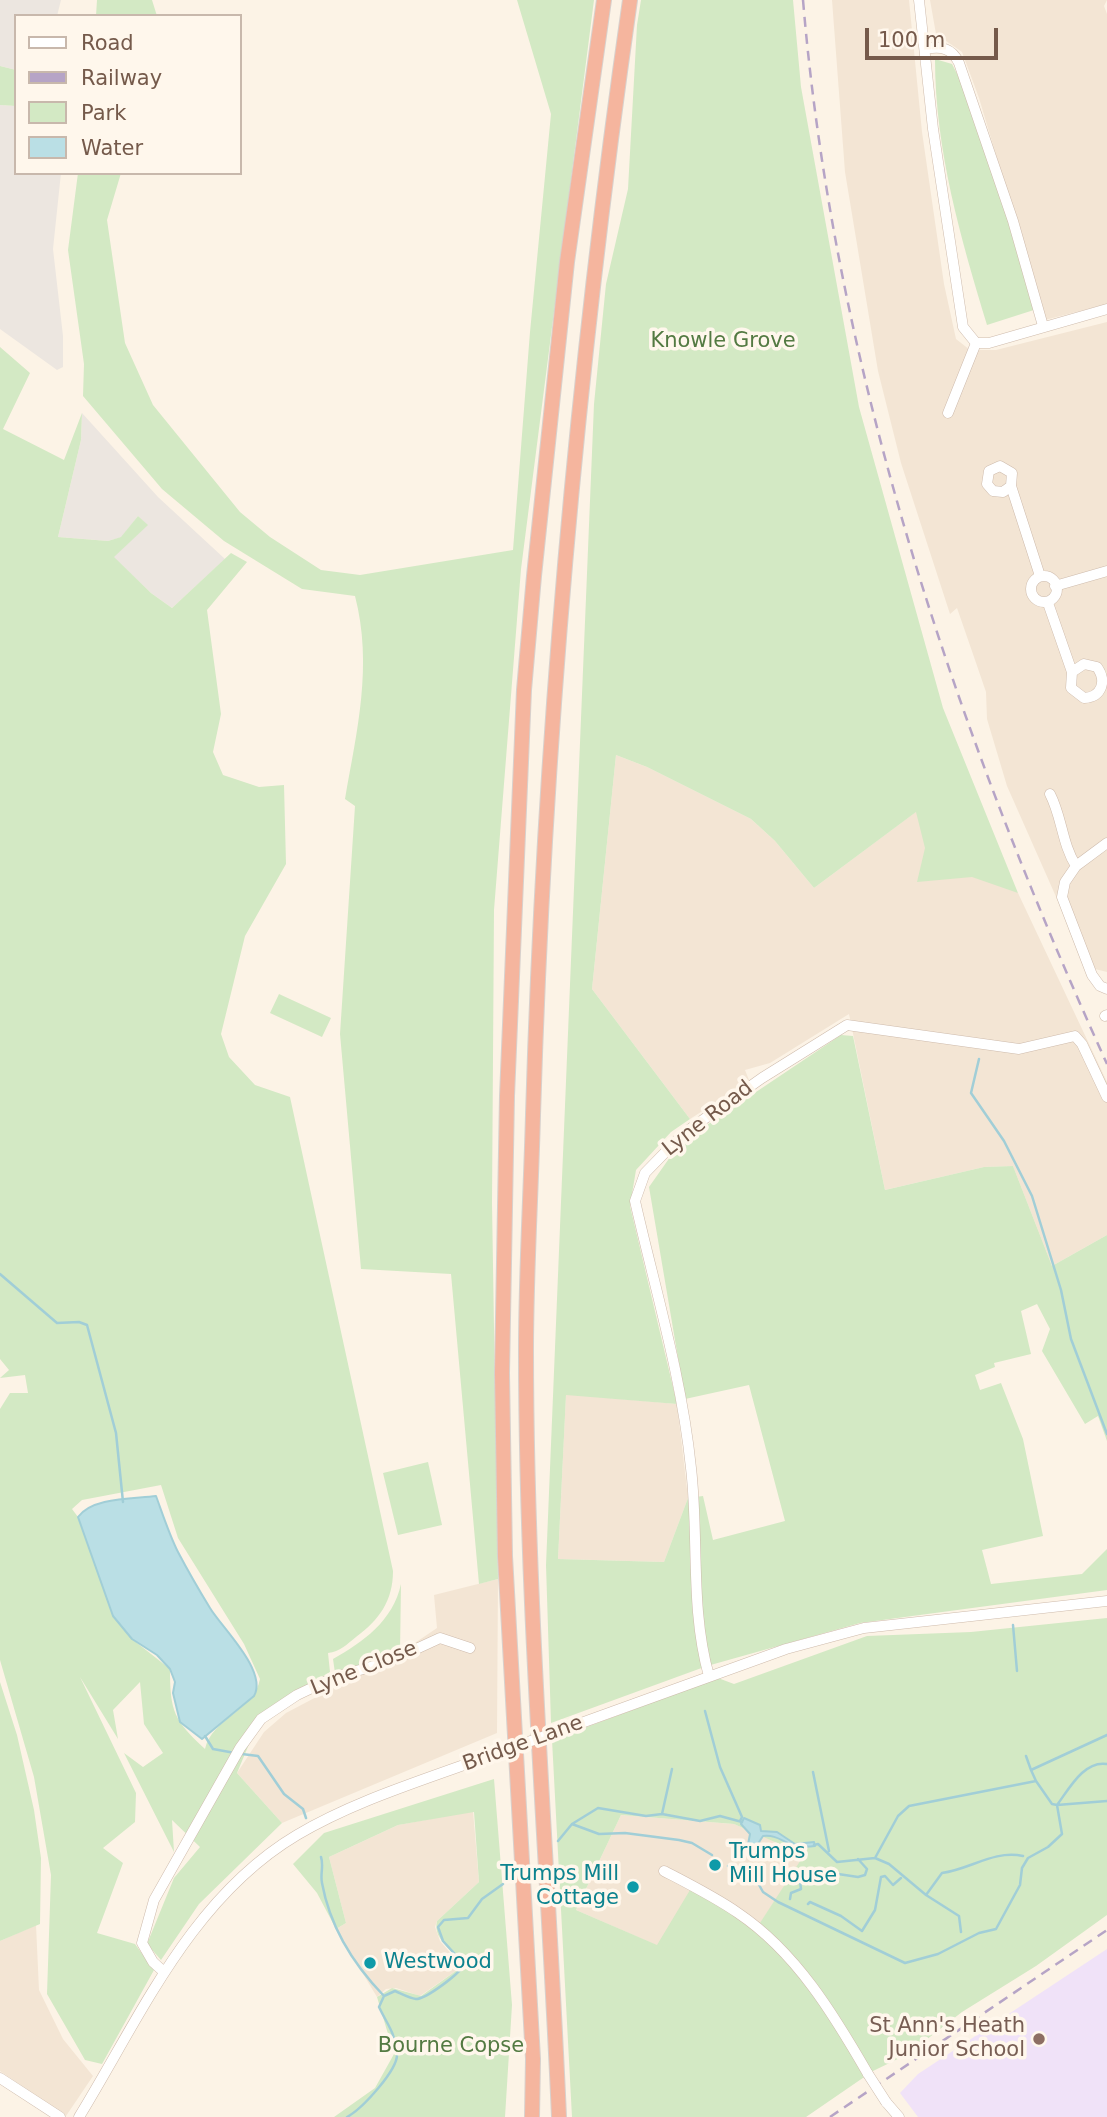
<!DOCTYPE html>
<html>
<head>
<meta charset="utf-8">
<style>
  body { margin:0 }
  #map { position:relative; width:1107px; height:2117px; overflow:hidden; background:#fcf3e6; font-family:"DejaVu Sans",sans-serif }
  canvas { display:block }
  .legend { position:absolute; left:14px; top:14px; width:228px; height:161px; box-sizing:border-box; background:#fff7ec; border:2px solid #c8b8ac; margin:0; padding:9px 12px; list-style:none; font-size:21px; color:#755a4b }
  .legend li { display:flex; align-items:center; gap:14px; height:35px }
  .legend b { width:35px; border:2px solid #c8b8ac }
  .scale { position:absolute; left:865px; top:28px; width:133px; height:32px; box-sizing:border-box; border:4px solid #755a4b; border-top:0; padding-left:9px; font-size:21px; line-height:24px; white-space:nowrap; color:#755a4b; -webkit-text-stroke:5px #fff7ec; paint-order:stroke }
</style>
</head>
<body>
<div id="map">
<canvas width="1107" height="2117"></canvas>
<ul class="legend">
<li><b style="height:9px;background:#fff"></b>Road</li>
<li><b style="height:9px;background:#b6a4c6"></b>Railway</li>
<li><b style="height:19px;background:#d3e9c4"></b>Park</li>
<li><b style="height:19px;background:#badfe5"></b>Water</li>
</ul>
<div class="scale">100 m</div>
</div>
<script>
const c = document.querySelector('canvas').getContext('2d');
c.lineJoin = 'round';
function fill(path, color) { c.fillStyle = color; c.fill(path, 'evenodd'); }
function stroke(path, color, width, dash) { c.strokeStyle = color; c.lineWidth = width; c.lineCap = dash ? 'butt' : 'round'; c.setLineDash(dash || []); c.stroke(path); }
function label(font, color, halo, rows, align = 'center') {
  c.font = font + ' "DejaVu Sans",sans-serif'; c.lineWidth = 7; c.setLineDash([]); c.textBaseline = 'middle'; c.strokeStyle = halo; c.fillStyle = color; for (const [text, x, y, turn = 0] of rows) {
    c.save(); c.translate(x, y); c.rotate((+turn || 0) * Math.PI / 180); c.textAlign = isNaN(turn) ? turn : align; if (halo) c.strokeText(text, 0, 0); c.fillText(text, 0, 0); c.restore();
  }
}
fill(new Path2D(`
  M832 0H909L922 132 944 284 956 339 970 350H996L1107 322V972L1095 969 1071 909 1060 897 1057 899 1007 786 987 719 986 692 974 657 957 608 950 614 901 463 878 371 845 172Z
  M930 0H1107L1104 6 1107 14V304L1045 320 979 98 962 52 936 34Z
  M616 755 647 767 751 819 775 841 814 888 917 811 1018 893 1107 1082V1235L1052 1266 1013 1166 984 1167 885 1190 849 1014 770 1063 745 1070 749 1080 746 1083 690 1119 592 989Z
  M566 1394 677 1404 688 1498 664 1562 558 1559Z
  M498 1579 497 1733 282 1823 237 1773 264 1732 286 1713 400 1653 437 1628 434 1595Z
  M473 1811 479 1882 437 1921 435 1927 440 1941 460 1964V1968L420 1996 396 1988 386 1989 377 1997 336 1929 346 1923 329 1857 398 1825Z
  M621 1815 734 1824 805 1855 758 1927 658 1946 576 1910Z
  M36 1925 39 1990 63 2039 93 2076 66 2116 0 2071V1941Z`), '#f3e5d4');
fill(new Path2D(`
  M0 0H61L57 16H16V70L0 66Z
  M0 105 16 106V173H61L53 249 63 336V367L57 370 0 329Z
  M82 413 158 497 225 559 172 608 151 593 113 557 147 525 138 516 122 537 108 541 58 537 81 440Z`), '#ece6e0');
fill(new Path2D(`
  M1107 1949V2117H918L900 2093 918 2074Z`), '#f0e2f8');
fill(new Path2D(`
  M97 0H152L157 16H96Z
  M517 0H594L521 569 494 910 492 1203 498 1579 479 1584 451 1274 361 1269 340 1034 355 806 345 799C357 730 373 666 355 596L302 589 224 541 162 489 83 396 84 364 68 250 78 173H121L107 220 125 343 153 405 240 512 270 537 321 570 360 575 513 550 530 332 551 114Z
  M641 0H793L801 87 859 407 943 708 1018 893 972 877 917 882 925 848 916 812 814 888 775 841 751 819 647 767 616 755 592 989 690 1119 671 1132 636 1170 630 1206 677 1404 566 1395 558 1559 664 1562 688 1498 703 1496 713 1540 785 1521 749 1385 685 1399 649 1187 680 1143 841 1035 853 1036 885 1190 984 1167 1013 1166 1052 1266 1107 1235V1441L1098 1416 1085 1424 1042 1351 1050 1329 1037 1304 1021 1311 1031 1354 994 1363 995 1367 975 1375 980 1390 1001 1383 1023 1439 1043 1536 982 1550 991 1584 1082 1574 1107 1549V1590L860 1623 707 1666 551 1723 546 1565 594 404 606 284 628 189 637 25Z
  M935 59 952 64 973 105 1037 309 987 325C961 239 935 150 935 59Z
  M0 66 16 70V106L0 105Z
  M0 347 30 373 3 429 64 460 82 413 81 440 58 537 108 541 121 537 138 516 148 525 114 557 151 593 172 608 231 553 247 562 207 610 221 714 213 752 223 775 259 787 284 785 286 864 245 936 221 1034 229 1057 255 1085 290 1097 393 1571C393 1601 379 1620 356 1637 347 1644 340 1652 328 1653L330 1672 262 1713 237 1773 282 1823 199 1904 161 1960 147 1944 174 1878 200 1847 172 1820 174 1852 124 1753 143 1767 163 1753 144 1724 140 1682 113 1710 118 1739 80 1677 136 1793 135 1822 103 1848 123 1863 97 1933 135 1944 154 1970 102 2064 85 2060 47 1994 51 1875 34 1777 0 1660V1409L10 1393H28L25 1375 0 1378 9 1370 0 1359ZM161 1485 178 1538 244 1644 260 1679C254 1711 212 1718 205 1749 174 1720 170 1712 170 1669L132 1639 113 1616 78 1517 72 1509 82 1500Z
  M279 994 331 1018 322 1037 270 1013Z
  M428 1462 442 1525 398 1535 383 1473Z
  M401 1584 400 1653 335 1673 333 1659C363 1642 393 1621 401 1584Z
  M1107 1618V1915L1036 1966 962 2012 908 2054 873 2071 806 2117H572L552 1740 718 1678 734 1684 867 1636 971 1632ZM621 1815 734 1824 804 1855 758 1926 690 1890 657 1945 576 1910Z
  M0 1682 17 1735 34 1810 41 1858 40 1924 0 1941Z
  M494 1779 512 2005 505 2117H334L375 2088 394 2054 377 1997 392 1988 421 1996 460 1968C458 1950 432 1942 437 1921L479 1882 474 1812 398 1825 329 1857 346 1923 336 1929 317 1893 293 1864 324 1833Z`), '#d3e9c4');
const water = new Path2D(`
  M156 1496C163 1515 169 1534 178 1552 188 1571 199 1590 210 1608 222 1628 268 1671 254 1696L202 1739 180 1722 173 1693 175 1682 170 1669 157 1655 132 1639 113 1616 78 1517C92 1497 133 1499 156 1496Z
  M744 1818 760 1825 761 1831 777 1832 795 1844 814 1842 815 1846C785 1850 783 1834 763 1836L752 1853 747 1850 750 1834 741 1824Z`);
fill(water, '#badfe5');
stroke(water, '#a1ced7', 2);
stroke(new Path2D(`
  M979 1059 971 1093 1004 1141 1032 1196 1061 1290 1071 1339 1107 1434
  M0 1274 57 1323 79 1322 87 1325 116 1433 123 1502
  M1013 1625 1017 1671
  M705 1711 720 1767 742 1817 740 1821
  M205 1736 213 1749 235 1753
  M242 1754 258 1756 284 1794 303 1809 306 1818
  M1026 1756 1031 1770
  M813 1772 829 1851
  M1036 1781 1031 1770 1107 1735
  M662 1814 672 1769
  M572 1824 599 1834 625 1833 679 1840 692 1843 712 1855
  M558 1841 572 1824 598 1808 646 1816 662 1814 700 1821 720 1816 742 1822
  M814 1845 818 1844 837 1862 875 1858 898 1816 909 1806 1036 1781 1052 1804 1057 1805C1069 1789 1084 1760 1107 1764
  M321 1857C324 1866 320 1874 322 1883 330 1927 353 1964 384 1996
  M875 1858 889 1864 926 1895 942 1873C971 1869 993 1850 1023 1856
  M728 1866 758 1883 763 1892 778 1902 905 1963 938 1954 979 1933 996 1929 1020 1885 1022 1868 1028 1858 1048 1847 1062 1834 1057 1805 1107 1801
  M801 1877 805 1869 858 1877 865 1875 867 1869 858 1859
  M926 1895 959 1916 961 1932
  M790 1899 791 1893 801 1889 800 1881
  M808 1904 810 1902 841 1916 862 1931 875 1910 881 1877 885 1876 893 1885 901 1878
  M384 1996 395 1991C402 1994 409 1998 416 1999 426 1999 461 1973 464 1964L443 1941 438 1927 444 1920 468 1918 482 1899 503 1884
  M347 2117C362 2109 399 2069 397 2053 394 2030 388 2026 379 2007L384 1996`), '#a1ced7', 2.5);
const minor = new Path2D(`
  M919 0 933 129 963 327 976 343H989L1107 309
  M926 49C941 46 952 48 959 63L1013 221 1043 326
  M948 413 976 343
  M1011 486 1003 492 993 491 987 484 989 471 1000 466 1012 473 1011 486 1040 576
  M1031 589a13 13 0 1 1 26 0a13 13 0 1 1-26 0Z
  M1055 586 1107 571
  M1048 603 1072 672 1071 688 1084 698C1102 697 1107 681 1097 667L1084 664 1072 672
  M1050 794C1062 817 1062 844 1076 866
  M1107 843 1076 866 1065 882 1062 897 1092 975 1100 986 1107 989
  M1105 1016 1107 1015
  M709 1676C690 1610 699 1536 691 1468 682 1378 655 1289 635 1201L645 1173 683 1134 762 1078 847 1025 1019 1049 1075 1036 1082 1044 1107 1097
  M573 1726 786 1649 864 1628 1107 1601
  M664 1871C689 1884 715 1897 738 1913 796 1952 834 2015 868 2074
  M164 1972 153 1962 142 1943 154 1900 240 1748 261 1719 297 1695 335 1677 388 1662 440 1638 470 1648
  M0 2078 60 2117
  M886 2102 899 2117
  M79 2117C141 2016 191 1898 297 1835 354 1801 421 1781 483 1758`);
const highway = new Path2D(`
  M532 2117 533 2059 505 1556 502 1373 507 1096 524 690 534 576 567 262 604 0
  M559 2117C548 1861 526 1606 526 1350 526 1272 531 1193 533 1115 544 742 577 370 630 0`);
stroke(minor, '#cebbac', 11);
stroke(highway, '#d8d1cd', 16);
stroke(minor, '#fff', 10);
stroke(highway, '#f5b59e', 14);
stroke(new Path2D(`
  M803 0C834 369 955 729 1107 1064
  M830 2117 1107 1930`), '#b6a4c6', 2.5, [10, 7]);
const minorBridge = new Path2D(`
  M483 1758 573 1726
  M868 2074 886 2102`);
stroke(minorBridge, '#cebbac', 11, []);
stroke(minorBridge, '#fff', 10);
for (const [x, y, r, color] of [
  [715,1865,7,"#0f9aa8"],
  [633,1887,7,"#0f9aa8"],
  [370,1963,7,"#0f9aa8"],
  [1039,2039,7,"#8d6e63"]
]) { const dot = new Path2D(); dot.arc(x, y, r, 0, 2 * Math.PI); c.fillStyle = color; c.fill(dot); stroke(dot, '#fff7ec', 2.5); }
label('21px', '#537a42', '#fff7ec', [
  ["Knowle Grove",723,342],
  ["Bourne Copse",451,2047]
]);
label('21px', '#755a4b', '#fff7ec', [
  ["Lyne Road",708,1119,-38],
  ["Lyne Close",364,1669,-22],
  ["Bridge Lane",523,1744,-20]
]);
label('21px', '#0d838f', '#fff7ec', [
  ["Trumps",729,1853],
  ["Mill House",729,1877],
  ["Trumps Mill",619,1875,"right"],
  ["Cottage",619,1899,"right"],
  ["Westwood",384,1963]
], 'left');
label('21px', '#785e54', '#fff7ec', [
  ["St Ann's Heath",1025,2027],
  ["Junior School",1025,2051]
], 'right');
</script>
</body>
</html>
